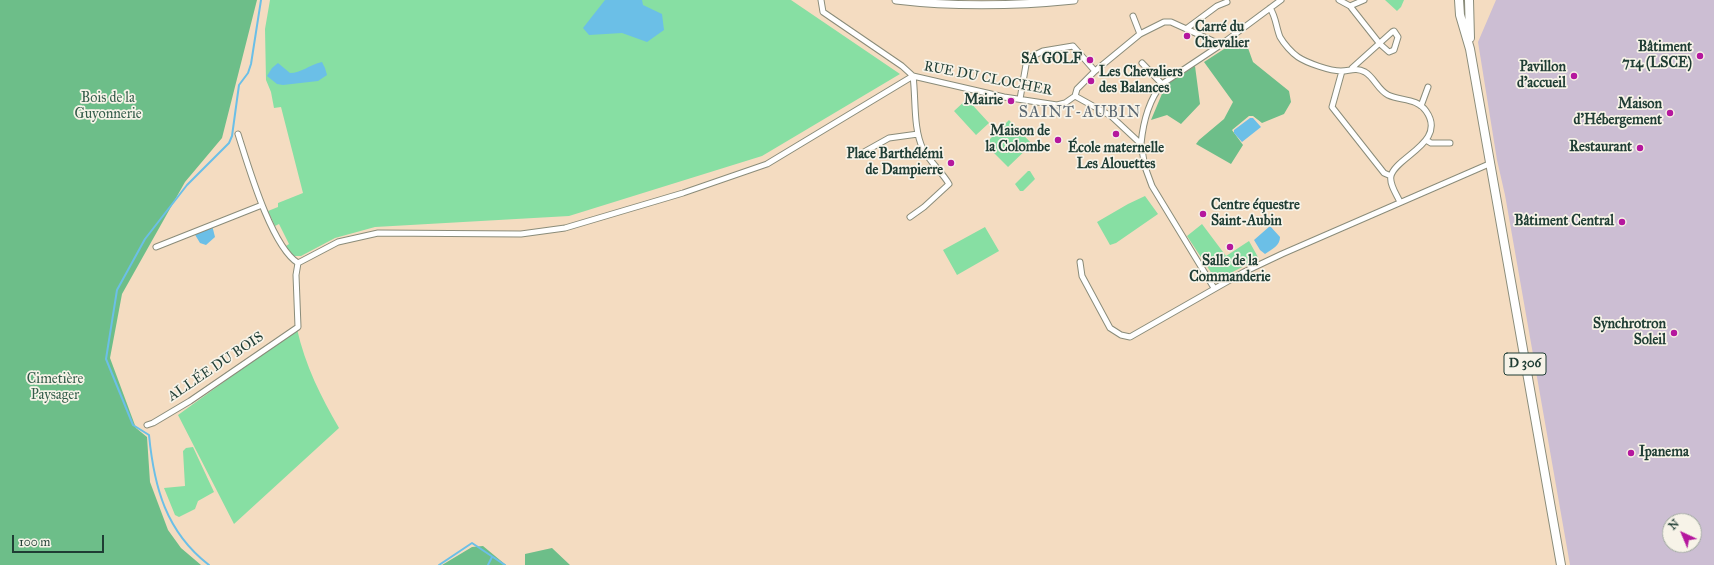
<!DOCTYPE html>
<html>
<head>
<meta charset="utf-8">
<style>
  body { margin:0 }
  #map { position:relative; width:1714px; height:565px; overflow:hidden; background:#f4dcc1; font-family:"IM FELL Great Primer",serif }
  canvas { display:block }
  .north { position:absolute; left:1662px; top:513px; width:40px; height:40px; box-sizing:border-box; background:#f7f3e8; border:1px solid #a1aaa0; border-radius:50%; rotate:316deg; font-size:11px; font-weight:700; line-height:16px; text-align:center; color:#1f3d34 }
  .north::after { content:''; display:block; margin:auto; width:14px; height:18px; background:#b5179e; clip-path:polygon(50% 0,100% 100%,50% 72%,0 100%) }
  .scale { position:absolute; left:12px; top:535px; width:92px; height:18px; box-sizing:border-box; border:2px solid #1f3d34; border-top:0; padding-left:5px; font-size:12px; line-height:14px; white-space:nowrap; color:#1f3d34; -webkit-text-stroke:3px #f7f3e8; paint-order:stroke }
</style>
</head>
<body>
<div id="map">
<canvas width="1714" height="565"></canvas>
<div class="north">N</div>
<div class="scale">100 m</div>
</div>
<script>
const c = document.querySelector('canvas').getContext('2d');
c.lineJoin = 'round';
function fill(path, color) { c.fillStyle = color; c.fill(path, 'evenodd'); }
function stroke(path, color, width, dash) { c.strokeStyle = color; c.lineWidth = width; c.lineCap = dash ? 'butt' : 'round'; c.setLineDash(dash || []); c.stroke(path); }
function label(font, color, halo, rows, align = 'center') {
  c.font = font + ' "IM FELL Great Primer",serif'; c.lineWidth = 3.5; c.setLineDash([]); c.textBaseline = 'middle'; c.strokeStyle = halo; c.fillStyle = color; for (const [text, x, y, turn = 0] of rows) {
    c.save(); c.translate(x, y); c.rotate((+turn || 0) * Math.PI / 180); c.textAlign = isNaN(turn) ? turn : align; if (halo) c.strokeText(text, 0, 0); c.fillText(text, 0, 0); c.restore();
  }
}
fill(new Path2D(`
  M1496 0H1714V565H1570L1505 195 1497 160 1478 42ZM1670 521H1694V545H1670Z`), '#ccbed3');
fill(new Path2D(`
  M270 0H791L900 74 762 156 569 216 375 227 335 238 301 256H292L286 246 289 244 279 224 275 226 268 211 278 207V203L303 193 281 107 274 108 271 92 266 80 265 29Z
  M1385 0H1404L1401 7 1397 11Z
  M967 99 989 123 976 135 954 111Z
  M1009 120 1032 144 1008 167 985 144Z
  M1028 171H1030L1035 179 1023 191H1020L1015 184Z
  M1145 196 1158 214 1116 243 1110 245 1097 222 1128 204Z
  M1202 224 1226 256 1249 241 1259 259 1216 280 1187 236Z
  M985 227 999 251 957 275 943 250Z
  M297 329C305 365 321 397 339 428L234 524 178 415Z
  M193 447 214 492 198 501 195 509 179 517 175 515 164 488 185 486 183 451 186 448Z`), '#87dfa3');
fill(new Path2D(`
  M0 0H257L222 138 185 182 122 294 110 358 136 428 147 437 150 482 168 530 181 548 201 565H0Z
  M1241 38 1248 48 1253 62 1289 91 1291 102 1284 114 1262 123 1253 116H1249L1232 130 1243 145 1231 164 1196 144 1199 140 1224 119 1233 102 1204 62Z
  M1195 66 1200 104 1181 124 1167 115 1151 120 1164 89 1170 82Z
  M483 546 506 565H442L472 547Z
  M552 548 570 565H525V554Z`), '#6dbe89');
fill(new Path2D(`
  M605 0H642L643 5 662 14 664 30 647 42 622 33 589 35 583 28Z
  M322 62 325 68 327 75 318 81 283 85 277 84 267 76 272 68 278 63 290 73C301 73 309 65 322 62Z
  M1250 118H1253L1261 127 1242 142 1234 133V130Z
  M212 225 215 237 206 245 200 243 194 233Z
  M1270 226 1280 237C1280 246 1272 249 1265 254L1260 250 1254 240Z`), '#6bbfe7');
stroke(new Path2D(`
  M209 565C166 532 154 487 149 435L133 425 106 359 117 290 145 239 187 185 229 143 232 136 239 85 248 73 251 64 261 0
  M439 565 472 543 505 565
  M488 565 492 557`), '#6bbfe7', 2);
const minor = new Path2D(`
  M821 0 823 12 902 66 913 76 1004 97 1057 105 1065 103 1075 96 1111 116 1141 144 1145 167 1152 186 1214 288
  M1339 0 1350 6 1380 44 1389 52 1394 50 1398 37 1394 31 1392 32 1352 68
  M1350 6 1364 0
  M1270 8C1276 17 1276 27 1280 37 1284 44 1292 53 1298 57 1307 63 1330 71 1341 71 1350 71 1355 67 1365 72 1374 77 1378 90 1388 95 1401 101 1417 98 1426 111 1448 142 1395 157 1391 176 1389 184 1397 195 1400 202
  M1133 16 1140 34
  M1186 29 1217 6 1227 2
  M1142 63 1162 84
  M1342 71 1332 107 1384 173 1391 176
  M1075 96 1077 89 1095 71 1140 34 1164 22H1171L1213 41 1219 46
  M1020 99 1027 59 1043 51 1073 46 1095 71
  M1421 106 1428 87
  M238 134C248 165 271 246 298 263
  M1426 140 1431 143H1450
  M1141 144C1143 123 1149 100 1162 84L1219 46 1281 0
  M864 152 889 138 918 134
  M910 217 924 207 949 184C942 172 930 162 923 149 913 129 916 98 913 76
  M156 247 262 205
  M1080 262 1082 276 1110 328 1121 335 1130 337 1244 272 1282 254 1489 164
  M298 263 338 242 378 233 521 234 565 228 683 193 767 164 913 76
  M147 425 153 423 190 401 298 327 296 275 298 263`);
const tertiary = new Path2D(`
  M896 0C955 7 1015 6 1074 0`);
const primary = new Path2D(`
  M1459 0 1460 15 1470 49 1561 565
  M1469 0 1470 38`);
stroke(minor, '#8a8c7a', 7);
stroke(tertiary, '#8a8c7a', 9);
stroke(primary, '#8a8c7a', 10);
stroke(minor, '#fff', 5);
stroke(tertiary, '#fff', 7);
stroke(primary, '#fff', 8);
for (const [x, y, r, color] of [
  [1187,36,4,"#b5179e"],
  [1700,56,4,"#b5179e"],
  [1090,60,4,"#b5179e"],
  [1574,76,4,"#b5179e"],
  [1091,81,4,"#b5179e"],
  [1011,101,4,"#b5179e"],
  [1670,113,4,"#b5179e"],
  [1116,134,4,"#b5179e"],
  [1058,140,4,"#b5179e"],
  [1640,148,4,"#b5179e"],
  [951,163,4,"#b5179e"],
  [1203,214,4,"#b5179e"],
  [1622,222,4,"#b5179e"],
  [1230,247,4,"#b5179e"],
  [1674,333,4,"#b5179e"],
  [1631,453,4,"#b5179e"]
]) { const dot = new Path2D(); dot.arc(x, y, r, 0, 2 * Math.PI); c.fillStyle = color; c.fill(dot); stroke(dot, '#f7f3e8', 1.5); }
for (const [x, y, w] of [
  [1525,364,42]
]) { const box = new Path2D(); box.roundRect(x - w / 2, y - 11, w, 22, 3); c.fillStyle = '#f7f3e8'; c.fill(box); stroke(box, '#1f3d34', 1); }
label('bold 13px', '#1f3d34', null, [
  ["D 306",1525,364]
]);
label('bold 14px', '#1f3d34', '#f7f3e8', [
  ["Carré du",1195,28,"left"],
  ["Chevalier",1195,44,"left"],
  ["Bâtiment",1692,48],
  ["714 (LSCE)",1692,64],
  ["SA GOLF",1082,60],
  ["Pavillon",1566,68],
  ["d'accueil",1566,84],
  ["Les Chevaliers",1099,73,"left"],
  ["des Balances",1099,89,"left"],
  ["Mairie",1003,101],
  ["Maison",1662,105],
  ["d'Hébergement",1662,121],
  ["Maison de",1050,132],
  ["la Colombe",1050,148],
  ["Restaurant",1632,148],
  ["École maternelle",1116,149,"center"],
  ["Les Alouettes",1116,165,"center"],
  ["Place Barthélémi",943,155],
  ["de Dampierre",943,171],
  ["Centre équestre",1211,206,"left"],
  ["Saint-Aubin",1211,222,"left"],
  ["Bâtiment Central",1614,222],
  ["Salle de la",1230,262,"center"],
  ["Commanderie",1230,278,"center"],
  ["Synchrotron",1666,325],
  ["Soleil",1666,341],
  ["Ipanema",1639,453,"left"]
], 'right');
label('14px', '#1f3d34', '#f7f3e8', [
  ["RUE DU CLOCHER",988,79,11],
  ["ALLÉE DU BOIS",216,367,-34]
]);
label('14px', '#345d4a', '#f7f3e8', [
  ["Bois de la",108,99],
  ["Guyonnerie",108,115],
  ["Cimetière",55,380],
  ["Paysager",55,396]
]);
c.letterSpacing = '1px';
label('16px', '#5c6872', '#f7f3e8', [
  ["SAINT-AUBIN",1080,113]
]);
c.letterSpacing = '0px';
</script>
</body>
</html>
